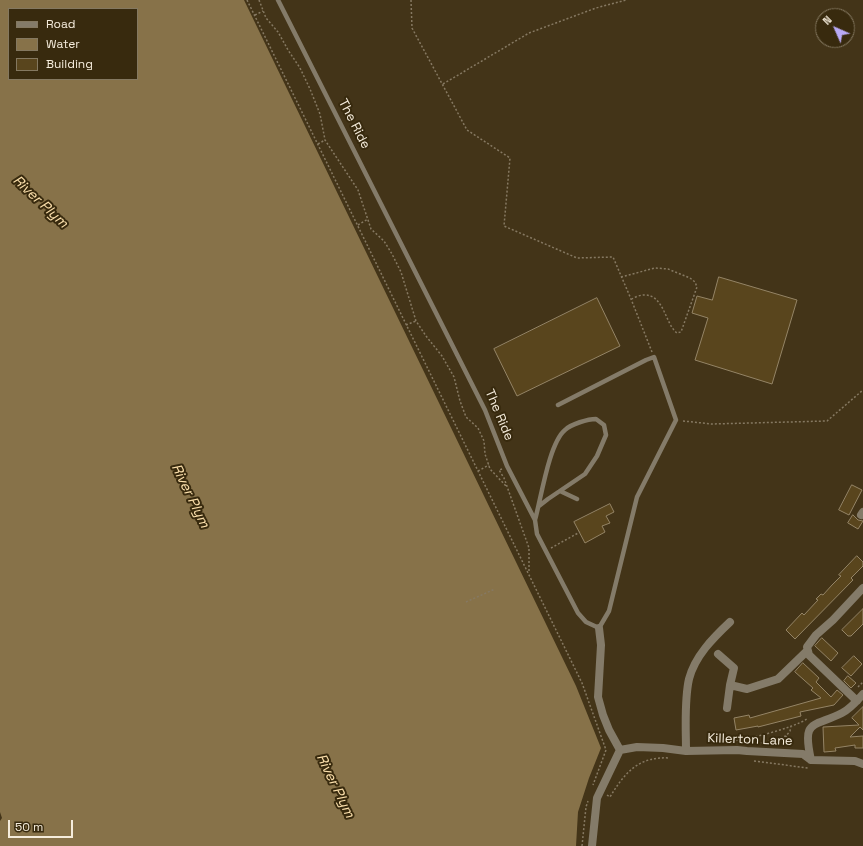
<!DOCTYPE html>
<html>
<head>
<meta charset="utf-8">
<style>
  body { margin:0 }
  #map { position:relative; width:863px; height:846px; overflow:hidden; background:#433418; font-family:"Space Grotesk",sans-serif }
  canvas { display:block }
  .legend { position:absolute; left:8px; top:8px; width:130px; height:72px; box-sizing:border-box; background:#382a0e; border:1px solid #847860; margin:0; padding:5px 7px; list-style:none; font-size:12px; color:#f5ecdc }
  .legend li { display:flex; align-items:center; gap:8px; height:20px }
  .legend b { width:20px; border:1px solid #847860 }
  .north { position:absolute; left:815px; top:8px; width:40px; height:40px; box-sizing:border-box; background:#382a0e; border:1px solid #847860; border-radius:50%; rotate:315deg; font-size:11px; font-weight:700; line-height:16px; text-align:center; color:#f5ecdc }
  .north::after { content:''; display:block; margin:auto; width:14px; height:18px; background:#b9aaf7; clip-path:polygon(50% 0,100% 100%,50% 72%,0 100%) }
  .scale { position:absolute; left:8px; top:820px; width:65px; height:18px; box-sizing:border-box; border:2px solid #f5ecdc; border-top:0; padding-left:5px; font-size:12px; line-height:14px; white-space:nowrap; color:#f5ecdc; -webkit-text-stroke:3px #382a0e; paint-order:stroke }
</style>
</head>
<body>
<div id="map">
<canvas width="863" height="846"></canvas>
<ul class="legend">
<li><b style="height:5px;background:#847b69"></b>Road</li>
<li><b style="height:11px;background:#877249"></b>Water</li>
<li><b style="height:11px;background:#59451d"></b>Building</li>
</ul>
<div class="north">N</div>
<div class="scale">50 m</div>
</div>
<script>
const c = document.querySelector('canvas').getContext('2d');
c.lineJoin = 'round';
function fill(path, color) { c.fillStyle = color; c.fill(path, 'evenodd'); }
function stroke(path, color, width, dash) { c.strokeStyle = color; c.lineWidth = width; c.lineCap = dash ? 'butt' : 'round'; c.setLineDash(dash || []); c.stroke(path); }
function label(font, color, halo, rows, align = 'center') {
  c.font = font + ' "Space Grotesk",sans-serif'; c.lineWidth = 4; c.setLineDash([]); c.textBaseline = 'middle'; c.strokeStyle = halo; c.fillStyle = color; for (const [text, x, y, turn = 0] of rows) {
    c.save(); c.translate(x, y); c.rotate((+turn || 0) * Math.PI / 180); c.textAlign = isNaN(turn) ? turn : align; if (halo) c.strokeText(text, 0, 0); c.fillText(text, 0, 0); c.restore();
  }
}
fill(new Path2D(`
  M0 0H244L576 686 601 748 589 778 578 812 576 846H0V821L2 818 0 812ZM9 9H137V79H9Z`), '#877249');
const building = new Path2D(`
  M719 277 797 300 772 384 695 360 708 318 692 313 697 296 712 300Z
  M597 298 620 346 517 396 494 349Z
  M852 485 862 490 849 515 839 510Z
  M610 504 614 512 606 516 610 523 602 526 605 532 585 543 574 522Z
  M853 515 858 520 863 521 858 529 848 523Z
  M857 556 863 562V566L851 578 853 580 795 639 786 630 802 613 804 615 818 600 816 599 821 594 823 595 832 585 841 576 839 575Z
  M863 609V624L851 636H848L842 630Z
  M822 638 838 653 831 661 815 646Z
  M854 656 862 664 851 676 842 668Z
  M803 663 819 678 816 682 831 697 837 690 843 695 834 705 800 712 801 716 758 727V726L736 730 734 718 749 715 750 718 821 698 811 690 813 688 795 672Z
  M848 676 856 683 851 688 844 681Z
  M863 707V730L860 727 850 737 863 736V748H855V745L835 748 836 751 824 752 823 727 859 725 852 718Z`);
fill(building, '#59451d');
stroke(building, '#948466', 1);
stroke(new Path2D(`
  M247 0 582 683 606 750 593 785
  M259 0 266 18 278 32 288 50 300 68 310 89 320 114 325 140 358 190 371 229 384 241 392 254 401 272 416 321 426 336 442 356 454 377 460 401 466 417 478 428 484 441 485 454 490 469 506 486
  M411 0 412 28 467 130 510 158 504 226 577 258 613 257 631 299 652 352
  M255 15 263 11
  M443 84 529 33 596 8 626 0
  M318 144 325 140
  M358 225 368 219
  M621 277 655 268 668 269 690 278 695 282 697 287 681 332 677 333C665 324 664 294 644 295 640 295 635 297 632 299
  M406 325 416 321
  M683 421 712 424 827 421 863 390
  M502 469 499 470 504 478 529 548V573
  M478 471 489 465
  M551 548 580 532
  M466 602 495 589
  M858 687 863 682
  M786 736 791 745
  M732 741C753 738 790 729 807 719
  M761 743 786 736 790 731 791 726
  M754 761 808 768
  M607 795 610 797C625 772 639 756 670 758
  M582 846 586 807 588 801`), '#867962', 1.5, [2, 2]);
stroke(new Path2D(`
  M278 0 485 410 507 466 535 520 537 534 578 613 586 622 599 628 609 611 637 497 676 420 654 357 646 360 558 405
  M560 491 577 499
  M535 520C541 499 549 443 565 430 571 424 588 419 596 419L604 425 606 435 597 456 585 474 548 499 539 506`), '#847b69', 4.5);
stroke(new Path2D(`
  M861 515 863 512
  M599 628 601 645 598 697 603 715 609 730 620 750
  M718 654 734 668 730 685
  M857 701 809 655 807 647 816 635 833 620 863 588
  M727 708 730 685 747 689 778 679 807 651
  M620 750 637 747 663 748 686 751 737 750 747 751 803 754 811 760 855 761 863 764
  M686 751C686 729 684 701 689 679 695 656 713 638 730 622
  M811 760C802 719 812 728 842 713 850 709 857 701 863 694
  M592 846 597 798 620 750`), '#847b69', 8);
label('13px', '#f5ecdc', '#382a0e', [
  ["The Ride",354,124,63],
  ["The Ride",499,415,67],
  ["Killerton Lane",750,740,2]
]);
label('italic 14px', '#fce0ac', '#382a0e', [
  ["River Plym",40,202,43],
  ["River Plym",190,496,64],
  ["River Plym",335,786,64]
]);
</script>
</body>
</html>
